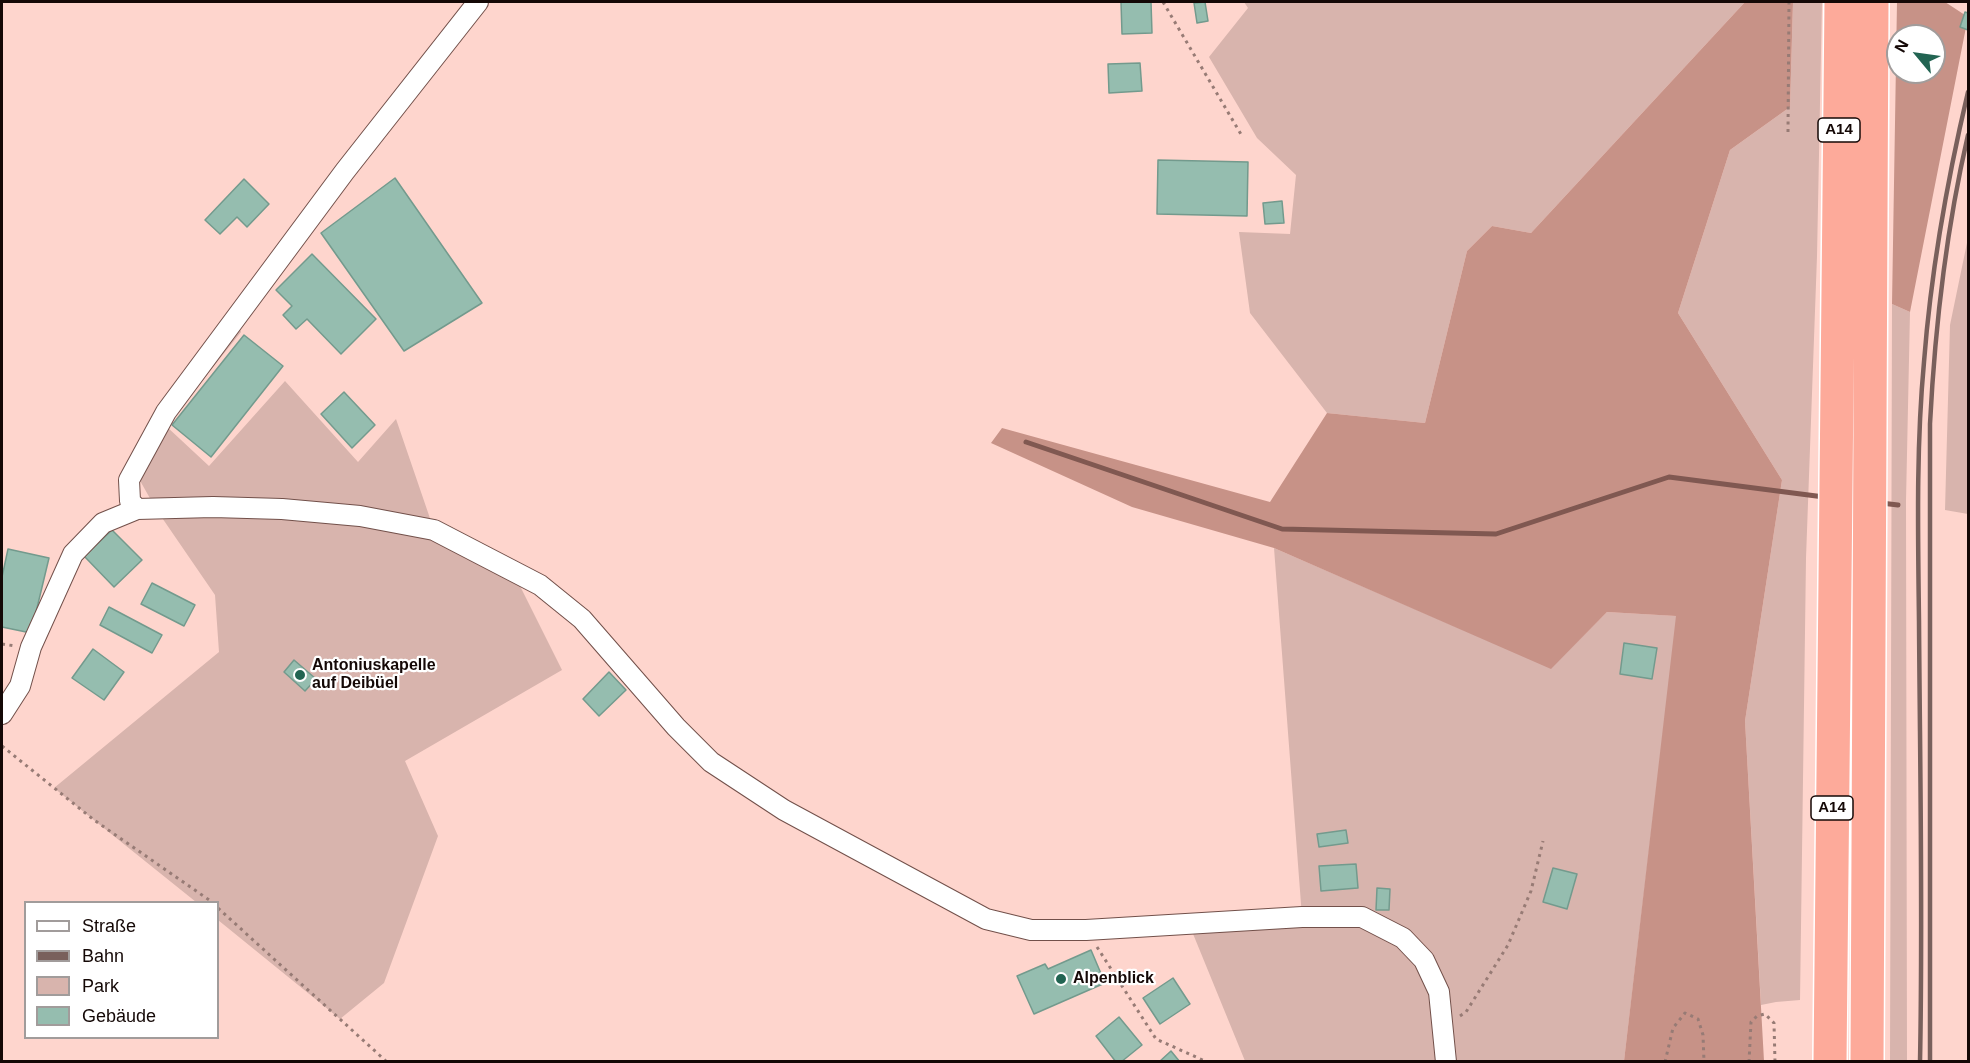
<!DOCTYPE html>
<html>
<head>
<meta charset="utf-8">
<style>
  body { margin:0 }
  #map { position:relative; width:1970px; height:1063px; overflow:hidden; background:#fed5cd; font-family:Helvetica,sans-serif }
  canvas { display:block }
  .frame { position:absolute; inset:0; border:3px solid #140806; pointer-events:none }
  .legend { position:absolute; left:24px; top:901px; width:195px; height:138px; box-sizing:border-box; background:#fff; border:2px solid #a19c9b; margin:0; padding:8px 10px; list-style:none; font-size:18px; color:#140806 }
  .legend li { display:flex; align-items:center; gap:12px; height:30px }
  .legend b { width:30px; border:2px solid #a19c9b }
  .north { position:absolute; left:1886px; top:24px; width:60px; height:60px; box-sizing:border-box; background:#fff; border:2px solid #a19c9b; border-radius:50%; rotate:299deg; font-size:16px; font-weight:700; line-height:24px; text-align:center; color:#140806 }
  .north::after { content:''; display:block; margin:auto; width:21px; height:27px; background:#226452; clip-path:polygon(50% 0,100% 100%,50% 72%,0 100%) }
</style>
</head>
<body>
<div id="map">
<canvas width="1970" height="1063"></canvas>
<div class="frame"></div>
<ul class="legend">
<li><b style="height:8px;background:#fff"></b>Straße</li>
<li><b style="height:8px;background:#79605c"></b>Bahn</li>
<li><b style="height:16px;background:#d8b4ad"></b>Park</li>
<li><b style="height:16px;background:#95bdaf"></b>Gebäude</li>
</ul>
<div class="north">N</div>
</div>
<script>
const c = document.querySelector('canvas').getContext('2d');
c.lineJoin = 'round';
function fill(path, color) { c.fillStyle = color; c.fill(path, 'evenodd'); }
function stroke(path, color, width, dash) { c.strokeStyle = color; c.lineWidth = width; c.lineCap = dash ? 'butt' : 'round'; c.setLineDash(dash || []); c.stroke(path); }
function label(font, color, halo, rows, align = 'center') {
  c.font = font + ' Helvetica,sans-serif'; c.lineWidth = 4.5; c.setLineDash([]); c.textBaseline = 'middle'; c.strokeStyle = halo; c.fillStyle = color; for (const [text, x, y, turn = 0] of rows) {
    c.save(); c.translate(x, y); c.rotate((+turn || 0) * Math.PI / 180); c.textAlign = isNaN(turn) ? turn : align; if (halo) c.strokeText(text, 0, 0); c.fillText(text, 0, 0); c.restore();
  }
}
fill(new Path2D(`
  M1244 2H1745L1531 233 1492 226 1467 251 1425 423 1327 413 1250 313 1239 232 1290 234 1296 175 1257 138 1209 57 1248 8Z
  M1793 2H1822L1817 256 1806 558 1800 1000 1776 1002 1761 1005 1745 721 1782 480 1678 313 1730 150 1790 107Z
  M1968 238V514L1945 510 1950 325Z
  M1892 304 1910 312 1906 501 1907 1062 1890 1061Z
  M236 317 241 332 166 426 209 466 285 381 358 462 396 419 434 530 512 570 562 670 405 761 438 836 384 983 340 1019 218 920V902H196L54 788 219 652 215 595 156 509 134 470Z
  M1274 548 1551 668 1607 612 1677 616 1624 1061H1245L1189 924 1302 917Z`), '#d8b4ad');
fill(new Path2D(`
  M1745 2H1793L1790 107 1730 150 1678 313 1782 480 1745 721 1764 1061H1624L1676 616 1607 612 1551 669 1274 548 1132 507 991 443 1002 428 1270 502 1327 413 1425 423 1467 251 1492 226 1531 233Z
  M1897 2H1945L1968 17 1910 312 1892 304ZM1898 36H1934V72H1898Z`), '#c79287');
stroke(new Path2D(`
  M1026 442 1282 529 1496 534 1669 477 1824 497
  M1881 503 1898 505`), '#805851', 5);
const building = new Path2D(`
  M1121 2H1151L1152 33 1122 34Z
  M1205 2 1208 21 1197 23 1194 3Z
  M1965 12 1968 13V30L1960 27Z
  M1140 63 1142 91 1109 93 1108 64Z
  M1158 160 1248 162 1247 216 1157 214Z
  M395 178 482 303 404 351 321 233Z
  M244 179 269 204 247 227 237 217 220 234 205 220Z
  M1282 201 1284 223 1265 224 1263 203Z
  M312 254 376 319 341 354 307 319 296 329 283 315 292 306 276 290Z
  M244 335 283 366 211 457 172 425Z
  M344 392 375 425 352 448 321 414Z
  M112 530 142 560 114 587 84 556Z
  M8 549 49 558 31 633 2 627V577Z
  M152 583 195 605 184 626 141 604Z
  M109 607 162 635 152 653 100 625Z
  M1624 643 1657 648 1652 679 1620 674Z
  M93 649 124 672 104 700 72 678Z
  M294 660 316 679 305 691 284 672Z
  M609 672 626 690 599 716 583 699Z
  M1346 830 1348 843 1319 847 1317 834Z
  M1356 864 1358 888 1321 891 1319 866Z
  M1553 868 1577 874 1567 909 1543 902Z
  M1377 888 1390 889 1389 910H1376Z
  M1091 950 1105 983 1034 1014 1017 976 1045 964 1048 969Z
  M1173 978 1190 1004 1160 1024 1143 998Z
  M1119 1017 1142 1045 1121 1062H1116L1096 1036Z
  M1171 1051 1180 1062H1159Z`);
fill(building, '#95bdaf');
stroke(building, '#739a8d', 1.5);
const street = new Path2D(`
  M137 509 130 501 129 480 166 412 345 171 478 2
  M2 714 20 686 31 647 73 554 103 523 137 509 213 507 282 509 360 516 434 530 540 585 582 619 676 727 711 762 784 810 986 919 1031 930H1086L1302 917H1362L1403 938 1424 960 1439 992 1446 1062`);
const highway = new Path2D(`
  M1830 1062 1841 2
  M1867 1062 1872 2`);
stroke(street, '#72504a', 22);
stroke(highway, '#fff', 36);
stroke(new Path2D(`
  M1163 2 1242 136
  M1788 132 1789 2
  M2 644 15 646
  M2 746 94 820 212 902
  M218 908 387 1062
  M1097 947 1156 1039 1207 1062
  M1460 1016 1466 1012 1508 945 1531 891 1543 841
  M1665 1062 1673 1028 1685 1013 1698 1019 1703 1035 1704 1062
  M1749 1062 1751 1022 1757 1016 1765 1014 1774 1023 1775 1062`), '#977b75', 3, [3, 4.5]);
stroke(street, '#fff', 20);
stroke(highway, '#fdaa9a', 33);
stroke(new Path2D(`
  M1920 1062C1923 915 1920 768 1919 621 1918 535 1916 448 1924 362 1931 271 1947 181 1968 92
  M1930 1062V424C1935 326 1946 230 1968 135`), '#79605c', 4.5);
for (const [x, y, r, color] of [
  [300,675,6,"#226452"],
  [1061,979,6,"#226452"]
]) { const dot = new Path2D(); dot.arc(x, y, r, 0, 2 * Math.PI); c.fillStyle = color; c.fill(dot); stroke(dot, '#fff', 2); }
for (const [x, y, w] of [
  [1839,130,42],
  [1832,808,42]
]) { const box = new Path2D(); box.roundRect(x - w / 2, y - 12, w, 24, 4.5); c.fillStyle = '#fff'; c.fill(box); stroke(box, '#140806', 1.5); }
label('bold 15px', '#140806', null, [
  ["A14",1839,130],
  ["A14",1832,808]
]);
label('bold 16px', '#140806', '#fff', [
  ["Antoniuskapelle",312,666],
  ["auf Deibüel",312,684],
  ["Alpenblick",1073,979]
], 'left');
</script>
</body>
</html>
